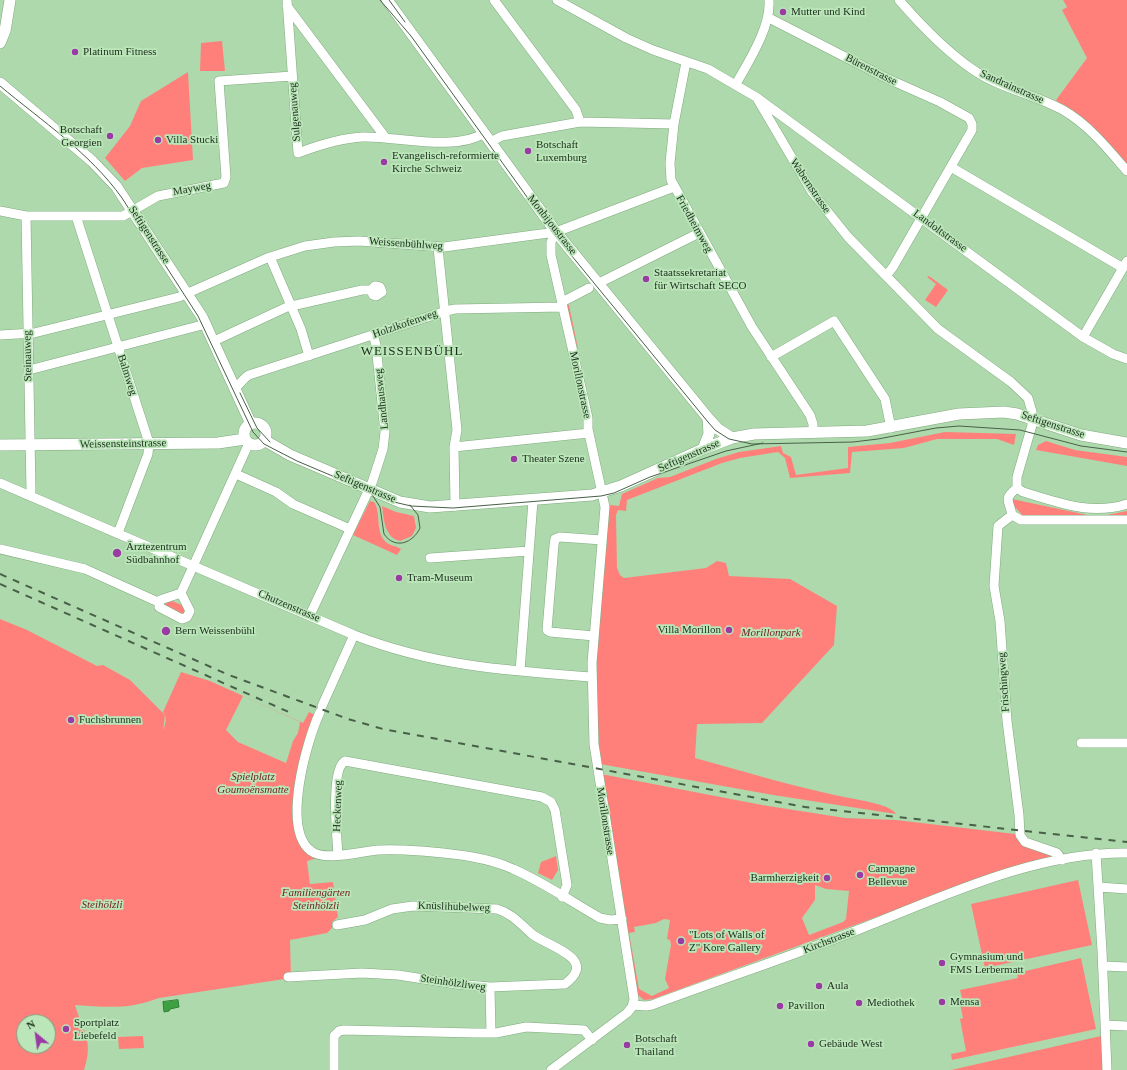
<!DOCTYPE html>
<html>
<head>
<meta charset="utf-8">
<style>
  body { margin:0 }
  #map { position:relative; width:1127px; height:1070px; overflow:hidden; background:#aed9ac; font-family:Georgia,serif }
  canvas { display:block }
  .north { position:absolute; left:16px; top:1014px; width:40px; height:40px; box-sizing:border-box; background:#bbe6b9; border:1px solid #7c9c7b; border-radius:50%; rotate:331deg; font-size:11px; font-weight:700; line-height:16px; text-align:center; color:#1d2e1d }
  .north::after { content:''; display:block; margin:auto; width:14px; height:18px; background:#9a3ba3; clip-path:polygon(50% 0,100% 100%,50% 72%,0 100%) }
</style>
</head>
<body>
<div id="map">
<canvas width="1127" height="1070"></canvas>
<div class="north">N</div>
</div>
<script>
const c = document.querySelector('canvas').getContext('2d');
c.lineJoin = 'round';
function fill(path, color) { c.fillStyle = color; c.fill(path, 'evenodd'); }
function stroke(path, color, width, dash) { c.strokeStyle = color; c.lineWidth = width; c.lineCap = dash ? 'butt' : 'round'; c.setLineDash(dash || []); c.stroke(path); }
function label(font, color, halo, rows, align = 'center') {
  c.font = font + ' Georgia,serif'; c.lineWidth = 3.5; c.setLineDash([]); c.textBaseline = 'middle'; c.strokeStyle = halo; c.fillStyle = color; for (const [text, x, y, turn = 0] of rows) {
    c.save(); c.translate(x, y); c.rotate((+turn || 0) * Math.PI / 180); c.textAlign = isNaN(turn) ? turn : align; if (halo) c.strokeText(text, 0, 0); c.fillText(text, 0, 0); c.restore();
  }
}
fill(new Path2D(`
  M1063 0H1127V165L1056 100 1087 58 1062 10 1067 7Z
  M222 41 225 71H200L201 43Z
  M188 72 193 160 142 168 125 181 105 158 130 126 141 101Z
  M929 276 948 290 936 307 925 300 936 284 927 277Z
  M568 305H569L581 363 567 306Z
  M945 432 1016 434 1014 445 997 439H937L904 448 852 452 850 473 790 478 785 458 778 452 740 458 722 463 627 500 626 511 618 510 616 515 617 568 620 575 624 578 706 568 717 561 726 563 729 576 790 579 837 606 834 645 762 723 697 724 695 758C750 773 804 790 860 800 869 802 892 806 896 814L773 795 600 764 595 704 596 656 609 507 611 505 619 506 622 494 658 478 670 477 716 459 739 452 781 446 783 453 791 457 796 475 848 468V447L890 443Z
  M1046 441 1075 450 1127 457V466L1036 450 1038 445Z
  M1012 499 1097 517 1127 511V524L1025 518 1014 506Z
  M370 501 374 502C382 514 374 532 387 543 391 546 397 546 401 549L397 555 353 535Z
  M382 506 396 512 414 516 416 528 412 536 400 541C384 537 384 519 382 506Z
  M172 601 184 606 186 611 184 615 165 606 166 602Z
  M0 619 27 630 97 666 103 665 130 680 165 715 163 731C165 725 168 717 163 712L181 672 210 681 303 723 309 712 315 715 309 729 298 827 316 857 314 859 307 861 310 884 333 882 338 917 332 922V928L327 933 290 940 291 978 159 998C128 1010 107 1007 75 1005 83 1032 94 1040 84 1070H0ZM243 696 300 722 298 733 293 741 286 763 238 742 226 730ZM24 1022H48V1046H24Z
  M601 774 762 805 845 818 896 820 1015 834 1021 844 1051 855V858L999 872 653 999 644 1000 638 995ZM815 885 826 889 849 891 846 919 843 922 809 935 802 918 815 900ZM664 919 670 920 667 939 670 940 671 945 665 979 669 988 652 996 639 989 629 933 635 932 634 927 656 923Z
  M556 856 558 870 552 880 538 873 541 862Z
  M1078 880 1092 945 985 968 971 904Z
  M1081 958 1096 1029 952 1060 951 1054 966 1051 960 1019 963 1018 960 1003 963 1002 960 990 1018 978 1017 973Z
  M143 1036 144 1048 119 1049 118 1037Z
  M1101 1036 1103 1070H951Z`), '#ff807b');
const water = new Path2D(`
  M178 1000 179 1007 170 1009 169 1011 164 1012 163 1002Z`);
fill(water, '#3da041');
stroke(water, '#337e36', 1);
const minor = new Path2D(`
  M287 0 298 153C319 145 340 138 363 137 397 136 455 152 484 133
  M494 0 576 110 580 122
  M557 0 626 38 653 50 708 69 756 97 1083 337 1113 354 1127 359
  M899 0C919 23 946 51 972 69 999 88 1034 94 1063 110 1089 125 1108 149 1127 171
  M287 6 385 137
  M769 18 886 78 940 102 969 118 972 124V130L893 267 886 276
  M686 62 674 124 670 163 671 180 752 327 810 415 813 424V433
  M736 84C749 61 771 27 769 0
  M758 100 812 192 848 237 938 329 1011 382 1028 398 1032 412V425L1017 477V488
  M490 142 502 136 580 122 674 124
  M951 167 1123 268
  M0 211 26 216H123L158 196 224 183 226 177 219 81 292 76
  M26 216 31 491 29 495
  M76 216 149 443 148 454 118 533
  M438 248 457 430 454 447 455 506
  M270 257 301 329 309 356
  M599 283 699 233
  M562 302 589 288
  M0 335 34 333 179 297 267 258 305 246 334 242 359 241 444 247 556 232 674 187
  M1083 337 1127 261
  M214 341 287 307 362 290H371L375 286 380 287 382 292 376 296 373 295 371 290
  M771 357 834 321 885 399 891 428
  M29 370 206 324
  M235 388C241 384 243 378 249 375L446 311 455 309 563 307
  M454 447 589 433
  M236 474 276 492 293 504 350 529
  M0 483 354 635C433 666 509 671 592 677
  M1017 488C1003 499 1009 500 1012 515L998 526 994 586 1000 621 1007 721 1019 815 1020 835 1025 842 1057 853 1062 860
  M1017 488 1023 492C1058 502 1090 516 1127 504
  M1012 515 1021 520H1127
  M0 549 85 569 158 602
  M430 558 529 551
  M181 593 249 443
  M181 593 190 611 187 617 182 619 159 607 160 600Z
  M310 615 372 483 383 449 385 432 376 345 373 334
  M594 636 550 632 547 630 554 545 555 539 560 537 602 540
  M520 671 533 501
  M322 706 354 635
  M320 712C307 740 281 829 311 851 325 862 361 851 379 850 393 849 407 850 421 851 452 854 485 856 513 869 543 882 572 902 600 918L610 920 622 919
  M1081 743H1127
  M1096 853 1102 951 1107 1070
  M338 855C337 838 330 769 345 761L542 797 551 802 555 810 567 885 562 897
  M1099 887 1127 889
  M337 925 365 920 392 909 413 906 497 909C513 914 520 924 532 934 546 946 600 958 565 984L490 987
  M1103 966 1127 967
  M288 977 362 973 398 975 456 984 490 987 491 1033
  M633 1005 646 1006 652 1005C722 979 792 956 860 929 944 896 1035 852 1127 853
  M1105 1025 1127 1026
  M334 1070V1036L339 1031 344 1030 475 1033H496L526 1027 584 1030 592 1040
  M551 1070 627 1013 632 1007 634 999 594 744 592 663 605 507 588 429V418L551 255V242L556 232`);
const major = new Path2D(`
  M387 0 556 232 708 418 718 429 732 438
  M0 43 5 31 10 0
  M0 83 92 161 116 186 202 317 251 424
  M244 434a11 11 0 1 1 22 0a11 11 0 1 1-22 0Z
  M264 440 290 455 400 502 430 507 592 495 621 486 703 449 732 438 754 434 867 431 959 414 1004 412 1017 414 1081 435 1127 443
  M0 445 218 443 245 439
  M703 449 709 434 708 418`);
stroke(minor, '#80aa7f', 10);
stroke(major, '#80aa7f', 12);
stroke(minor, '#fff', 9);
stroke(major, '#fff', 11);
stroke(new Path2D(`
  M380 0 411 36 553 233 708 422 715 430 729 439 752 444 853 442 878 439 936 428 959 426 1020 430 1081 446 1127 452
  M389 0 405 22
  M0 86C42 121 90 153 122 198L198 316 253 432 264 444 297 461 394 502 411 506 453 508 601 496 614 493 650 477 726 451 763 443
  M546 214 576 251
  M240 393 257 428 270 442
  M371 493 380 507 384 534C395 550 413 543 420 528L418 515 410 505`), '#486047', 1);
stroke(new Path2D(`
  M0 574 229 675 348 719 383 729 805 807 1127 842
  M0 584 291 713`), '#486047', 2, [7, 7]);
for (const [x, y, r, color] of [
  [783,12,4,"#9a3ba3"],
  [75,52,4,"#9a3ba3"],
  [110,136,4,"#9a3ba3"],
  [158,140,4,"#9a3ba3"],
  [528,151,4,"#9a3ba3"],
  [384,162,4,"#9a3ba3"],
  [646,279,4,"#9a3ba3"],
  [514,459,4,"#9a3ba3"],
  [117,553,5,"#9a3ba3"],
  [399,578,4,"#9a3ba3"],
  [729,630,4,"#9a3ba3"],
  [166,631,5,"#9a3ba3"],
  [71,720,4,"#9a3ba3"],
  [860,875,4,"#9a3ba3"],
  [827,878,4,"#9a3ba3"],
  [681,941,4,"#9a3ba3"],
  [942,963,4,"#9a3ba3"],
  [819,986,4,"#9a3ba3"],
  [942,1002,4,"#9a3ba3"],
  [859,1003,4,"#9a3ba3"],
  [780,1006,4,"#9a3ba3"],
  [66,1029,4,"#9a3ba3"],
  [811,1044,4,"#9a3ba3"],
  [627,1045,4,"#9a3ba3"]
]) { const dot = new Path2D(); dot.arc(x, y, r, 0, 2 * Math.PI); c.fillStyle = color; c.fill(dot); stroke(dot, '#bbe6b9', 1.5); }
label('11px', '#1d2e1d', '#bbe6b9', [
  ["Mutter und Kind",791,12],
  ["Platinum Fitness",83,52],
  ["Botschaft",102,130,"right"],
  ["Georgien",102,143,"right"],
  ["Villa Stucki",166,140],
  ["Botschaft",536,145],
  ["Luxemburg",536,158],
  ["Evangelisch-reformierte",392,156],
  ["Kirche Schweiz",392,169],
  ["Staatssekretariat",654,273],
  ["für Wirtschaft SECO",654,286],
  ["Theater Szene",522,459],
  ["Ärztezentrum",126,547],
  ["Südbahnhof",126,560],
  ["Tram-Museum",407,578],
  ["Villa Morillon",721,630,"right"],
  ["Bern Weissenbühl",175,631],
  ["Fuchsbrunnen",79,720],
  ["Campagne",868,869],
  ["Bellevue",868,882],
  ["Barmherzigkeit",819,878,"right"],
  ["\"Lots of Walls of",689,935],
  ["Z\" Kore Gallery",689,948],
  ["Gymnasium und",950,957],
  ["FMS Lerbermatt",950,970],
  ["Aula",827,986],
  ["Mensa",950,1002],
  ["Mediothek",867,1003],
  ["Pavillon",788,1006],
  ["Sportplatz",74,1023],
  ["Liebefeld",74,1036],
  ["Botschaft",635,1039],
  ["Thailand",635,1052],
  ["Gebäude West",819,1044]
], 'left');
label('11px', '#1d2e1d', '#bbe6b9', [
  ["Bürenstrasse",871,70,27],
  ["Sandrainstrasse",1012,87,24],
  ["Sulgenauweg",295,112,-94],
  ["Wabernstrasse",810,186,56],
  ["Mayweg",192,189,-10],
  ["Friedheimweg",694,224,61],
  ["Monbijoustrasse",552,225,52],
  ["Landoltstrasse",940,231,36],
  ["Seftigenstrasse",149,235,57],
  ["Weissenbühlweg",406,244,4],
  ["Holzikofenweg",405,324,-19],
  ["Steinauweg",28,356,-91],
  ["Balmweg",127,375,72],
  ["Morillonstrasse",580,385,78],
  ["Landhausweg",382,399,-96],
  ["Seftigenstrasse",1053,425,18],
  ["Weissensteinstrasse",123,444,-1],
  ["Seftigenstrasse",689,456,-24],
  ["Seftigenstrasse",365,487,23],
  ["Chutzenstrasse",289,606,23],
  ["Frischingweg",1004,682,-94],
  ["Heckenweg",338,806,-88],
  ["Morillonstrasse",605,821,81],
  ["Knüslihubelweg",454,907,2],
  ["Kirchstrasse",829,941,-21],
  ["Steinhölzliweg",453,983,8]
]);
label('italic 11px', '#6f1e1f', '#bbe6b9', [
  ["Morillonpark",771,633],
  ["Spielplatz",253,777],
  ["Goumoënsmatte",253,790],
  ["Familiengärten",316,893],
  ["Steinhölzli",316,906],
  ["Steihölzli",102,905]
]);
c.letterSpacing = '1px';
label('13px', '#1d2e1d', '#bbe6b9', [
  ["WEISSENBÜHL",412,352]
]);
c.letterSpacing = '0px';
</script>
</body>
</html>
